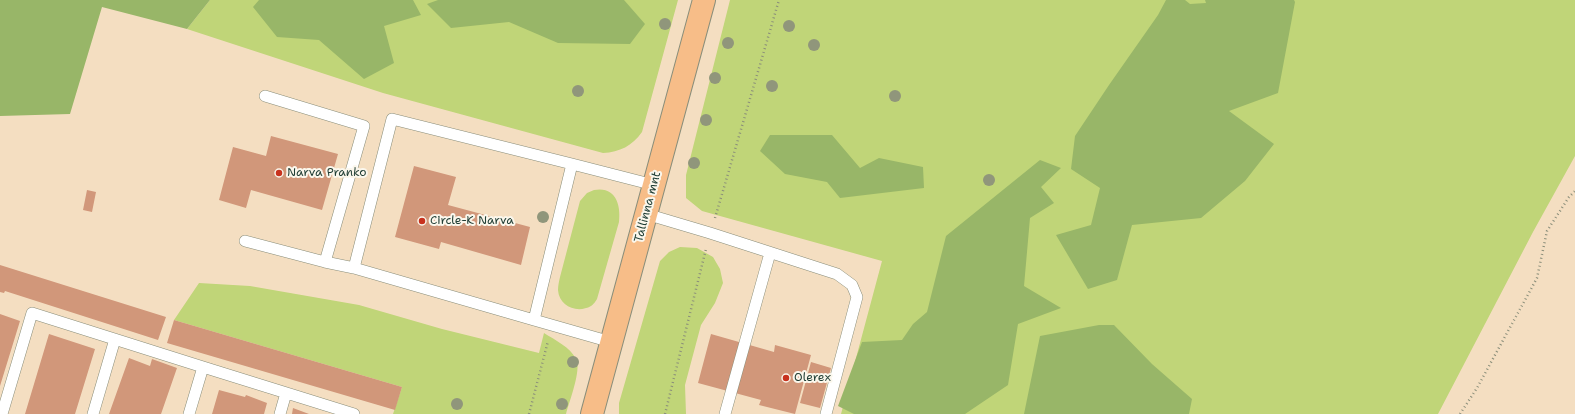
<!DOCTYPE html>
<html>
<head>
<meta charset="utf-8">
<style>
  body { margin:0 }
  canvas { display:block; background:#f4dec1 }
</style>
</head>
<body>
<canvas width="1575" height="414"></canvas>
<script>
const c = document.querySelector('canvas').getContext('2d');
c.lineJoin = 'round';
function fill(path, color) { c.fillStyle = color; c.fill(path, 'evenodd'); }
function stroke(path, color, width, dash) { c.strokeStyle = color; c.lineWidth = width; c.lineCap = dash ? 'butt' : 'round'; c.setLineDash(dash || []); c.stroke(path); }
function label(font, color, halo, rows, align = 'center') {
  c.font = font + ' "Shantell Sans",sans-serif'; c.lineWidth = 4; c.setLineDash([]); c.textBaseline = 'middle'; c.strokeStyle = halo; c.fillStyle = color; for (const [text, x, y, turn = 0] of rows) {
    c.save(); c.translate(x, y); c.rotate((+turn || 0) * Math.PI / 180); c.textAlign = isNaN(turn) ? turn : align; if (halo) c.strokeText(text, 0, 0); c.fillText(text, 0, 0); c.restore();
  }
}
fill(new Path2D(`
  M210 0H678L642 132C632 146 620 152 603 153L383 93 187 29Z
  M730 0H1575V156L1533 232 1438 414H841L882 261 702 211 686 198V175Z
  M594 190C616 186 621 205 619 222L597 299C596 301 593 305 591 306 577 314 559 306 558 290 558 286 559 281 560 277L580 201 587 193Z
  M680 247 697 248 713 257 720 269 723 283 715 303 701 325 685 385 686 414H619V403L660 261 669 252Z
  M199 283 250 286 359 305 442 329 539 353 544 333C555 340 570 347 576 359 582 369 569 402 566 414H393L402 387 174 320Z`), '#c0d578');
fill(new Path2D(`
  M0 0H210L187 29 102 7 70 114 0 116Z
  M259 0H413L421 15 384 26 394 63 364 79 319 40 277 37 253 7Z
  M438 0H624L645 24 630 44 558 43 509 22 451 28 427 4Z
  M1166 0H1185L1190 4 1206 3 1205 0H1294L1295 2 1278 93 1229 111 1274 144 1245 181 1201 218 1132 225 1117 280 1088 289 1056 235 1091 225 1100 188 1071 169 1075 136 1109 85 1158 15Z
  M770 135H832L860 168 879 158 923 167 924 188 840 198 827 182 785 174 760 151Z
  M1040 160 1061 168 1041 187 1054 203 1030 218 1024 286 1061 308 1018 324 1008 385 965 414H854L838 406 862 342 902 340 913 324 927 312 946 236Z
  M1099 325H1114L1152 364 1192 399 1189 414H1024L1040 336Z`), '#98b668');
fill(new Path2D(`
  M271 136 338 154 322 210 251 190 246 208 219 200 233 147 266 156Z
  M414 166 456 177 448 205 530 227 521 265 441 242 439 249 395 237Z
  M87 190 96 192 92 212 83 210Z
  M0 265 166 317 158 340 5 291 4 293 0 292Z
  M0 314 20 321 0 386Z
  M174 320 402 387 395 410 167 343Z
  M49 334 95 349 75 414H25Z
  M711 334 774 352 775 345 811 355 795 414 759 405 761 400 698 383Z
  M129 358 150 366 152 359 177 368 161 414H109Z
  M811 362 831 368 820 408 800 403Z
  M219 390 245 397 246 395 267 403 264 414H212Z
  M293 408 309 414H292Z`), '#d1977a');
const service = new Path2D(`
  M265 96 364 126 325 262 354 268
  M646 214 710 233 837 274 852 285 857 297 826 414
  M245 241 325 262
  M534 320 354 268 392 119 572 164
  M611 342 534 320 572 164 654 185
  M203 367 354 414
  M2 414 32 313 203 367 189 414
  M93 414 115 339
  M280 414 286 393
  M725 414 770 253`);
const trunk = new Path2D(`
  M592 414 704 0`);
stroke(service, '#8a8e7a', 12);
stroke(trunk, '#8a8e7a', 24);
stroke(new Path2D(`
  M715 218 779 0
  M529 414 548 341
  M665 414 706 249
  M1460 414 1477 388 1537 278 1547 231 1569 197 1575 191`), '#8a8e7a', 2.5, [1, 3]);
stroke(service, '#fff', 11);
stroke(trunk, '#f7bd88', 22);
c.fillStyle = '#90967b';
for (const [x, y] of [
  [665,24],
  [789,26],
  [728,43],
  [814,45],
  [715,78],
  [772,86],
  [578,91],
  [895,96],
  [706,120],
  [694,163],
  [989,180],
  [543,217],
  [573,362],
  [457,404],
  [562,404]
]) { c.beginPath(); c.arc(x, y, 6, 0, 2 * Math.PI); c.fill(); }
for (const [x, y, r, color] of [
  [279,173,4,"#c8321e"],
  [422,221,4,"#c8321e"],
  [786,378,4,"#c8321e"]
]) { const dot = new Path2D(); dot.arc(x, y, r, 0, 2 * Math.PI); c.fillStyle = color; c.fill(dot); stroke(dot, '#fbf7ec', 1.5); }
label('12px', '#1f3d34', '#fbf7ec', [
  ["Narva Pranko",287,173],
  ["Circle-K Narva",430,221],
  ["Olerex",794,378]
], 'left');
label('12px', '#1f3d34', '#fbf7ec', [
  ["Tallinna mnt",648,207,-75]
]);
</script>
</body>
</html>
